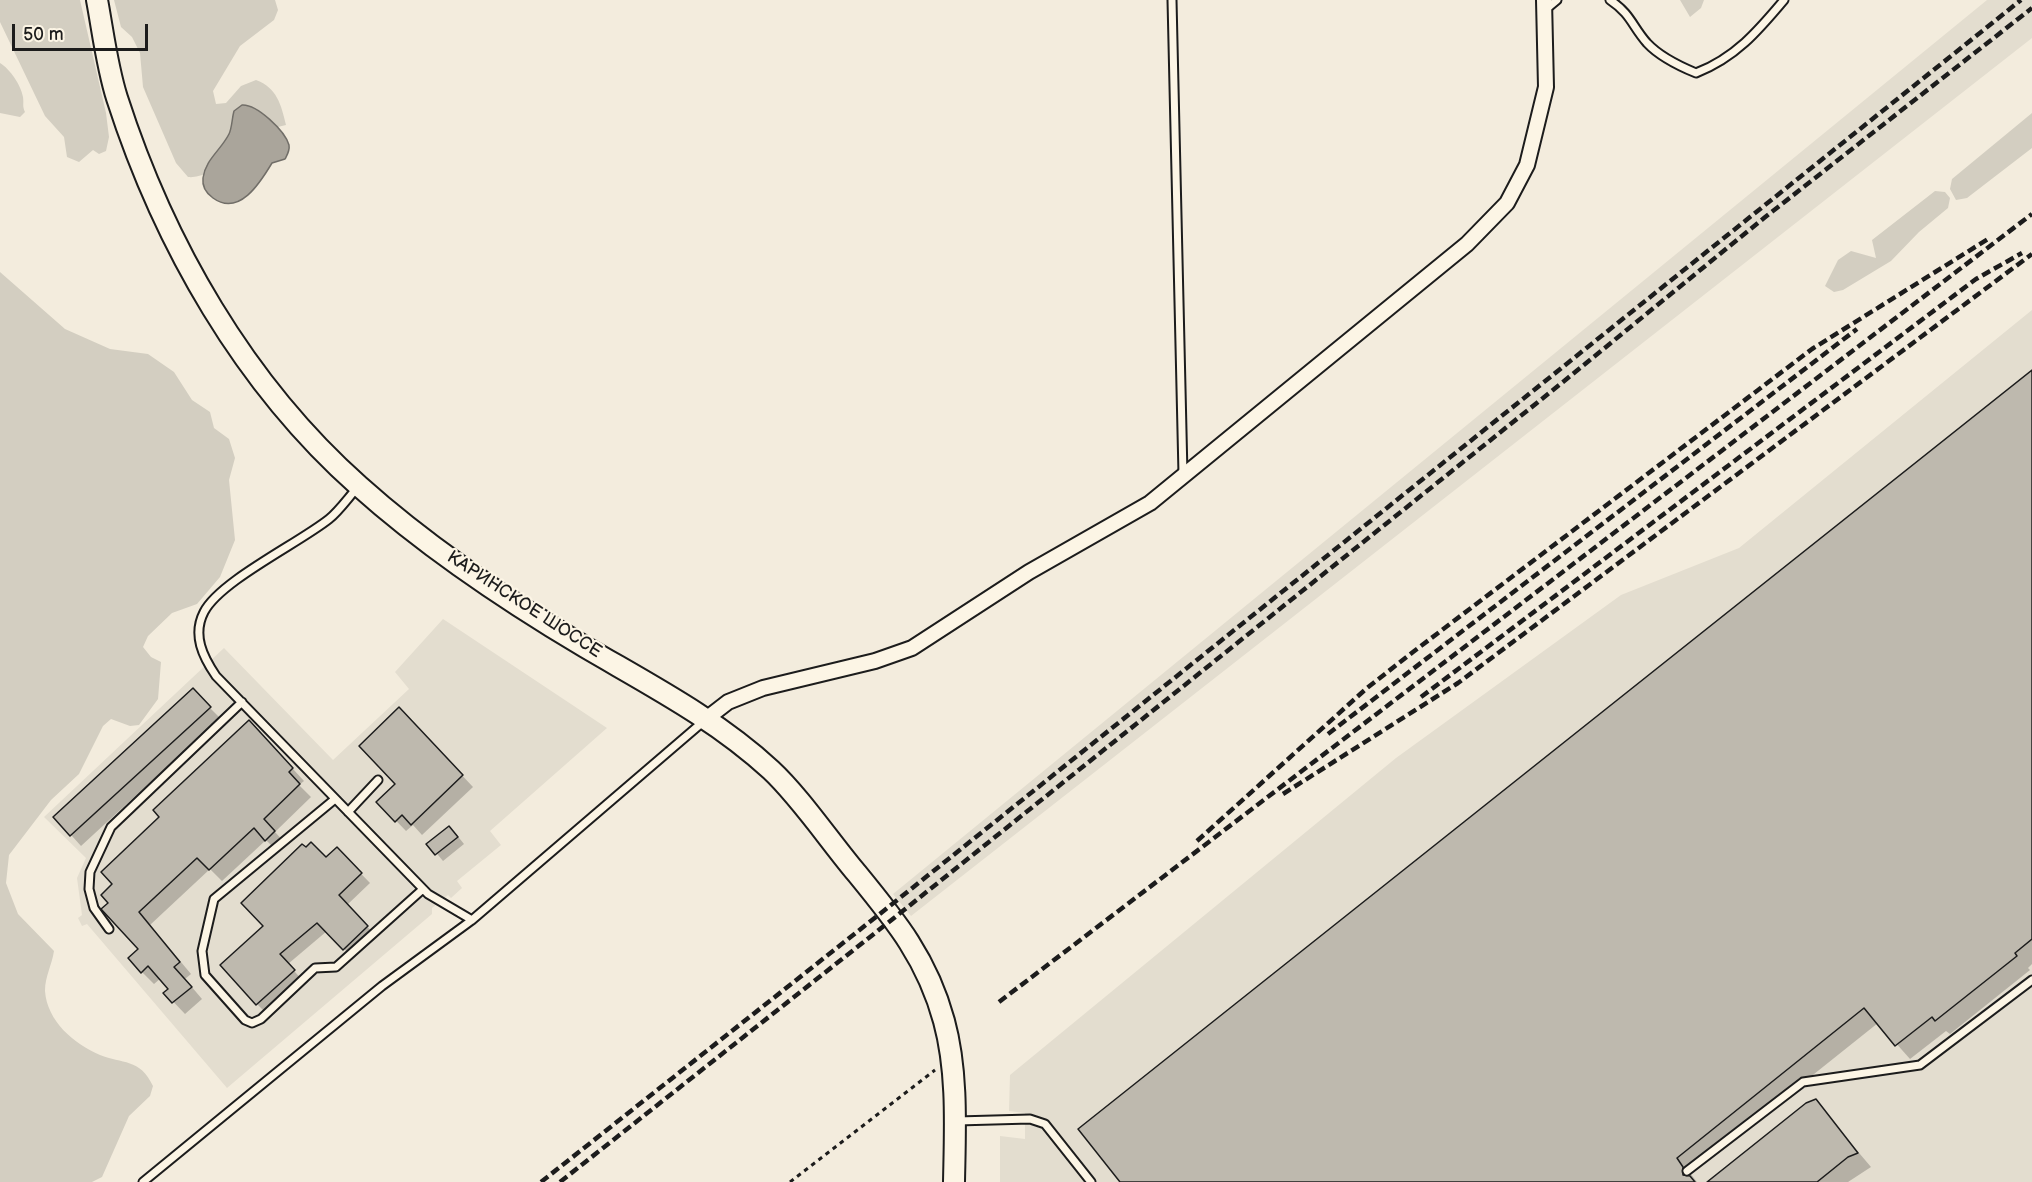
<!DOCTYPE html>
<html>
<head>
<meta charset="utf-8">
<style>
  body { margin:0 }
  #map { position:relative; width:2032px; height:1182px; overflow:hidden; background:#f3ecdd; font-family:"Balsamiq Sans",sans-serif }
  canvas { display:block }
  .scale { position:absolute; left:12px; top:24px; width:136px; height:27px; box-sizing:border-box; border:3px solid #1c1c1c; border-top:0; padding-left:8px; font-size:18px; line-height:21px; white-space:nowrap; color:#1c1c1c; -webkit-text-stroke:4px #fcf5e5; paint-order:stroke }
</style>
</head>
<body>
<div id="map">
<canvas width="2032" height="1182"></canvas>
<div class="scale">50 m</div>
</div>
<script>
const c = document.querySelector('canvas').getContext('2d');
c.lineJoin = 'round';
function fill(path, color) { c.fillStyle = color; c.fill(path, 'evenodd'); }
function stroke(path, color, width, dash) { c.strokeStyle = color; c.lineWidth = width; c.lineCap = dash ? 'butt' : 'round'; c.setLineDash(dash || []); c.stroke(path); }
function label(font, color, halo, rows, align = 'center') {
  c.font = font + ' "Balsamiq Sans",sans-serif'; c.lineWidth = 4.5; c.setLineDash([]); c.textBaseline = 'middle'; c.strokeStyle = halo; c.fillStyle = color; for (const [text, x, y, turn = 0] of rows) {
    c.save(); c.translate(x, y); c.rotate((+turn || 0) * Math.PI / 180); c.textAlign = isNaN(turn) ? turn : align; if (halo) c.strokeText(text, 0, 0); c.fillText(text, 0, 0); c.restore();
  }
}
fill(new Path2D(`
  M1987 0H2032V38L911 916 893 894Z
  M2032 310V1182H1000V1136L1025 1139V1113L1009 1111 1010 1075 1396 758 1621 595 1739 548Z
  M443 619 607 728 490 831 501 845 457 881 462 888 451 898 448 895 432 908V914L227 1088 87 924 82 926 78 918 82 915 77 878 86 858 44 817 224 648 333 760 409 689 395 672Z`), '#e3ddcf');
fill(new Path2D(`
  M0 0H80L106 113 109 137 106 151 99 154 93 150 79 162 67 157 64 137 45 116 0 22Z
  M114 0H275L278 10 274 20 240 46 213 91 216 104 226 103 241 86 256 80C277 88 281 104 286 125 251 130 220 180 188 177L176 163 143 87 140 53 132 37 121 27Z
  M1680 0H1704L1701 8 1690 17Z
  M0 63C10 69 21 85 23 97 24 104 22 106 25 112L20 117 0 113Z
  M2032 113V148L1967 198 1956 200 1950 189 1952 179Z
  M1935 191 1945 192 1950 198 1948 208 1919 232 1891 261 1843 290 1834 292 1825 286 1838 260 1851 251 1876 258 1872 240Z
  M0 272 65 329 110 349 148 354 174 372 192 400 210 412 214 428 229 439 235 458 229 480 235 540 220 577 197 604 172 613 148 636 143 647 151 657 161 662 158 699 139 725 130 726 111 719 103 726 79 774 51 800 9 855 6 883 18 914 54 951C52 965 45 976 45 991 47 1021 74 1044 100 1055 122 1064 140 1058 153 1086L150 1096 129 1116 102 1177 92 1182H0Z`), '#d3cec1');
const water = new Path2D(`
  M242 105C257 104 285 131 289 145 290 151 287 155 285 159L272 163C260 183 239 217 213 198 206 193 202 186 203 178 205 160 221 150 229 134 232 128 232 118 234 111Z`);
fill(water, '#aaa59b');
stroke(water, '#716e68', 1.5);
fill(new Path2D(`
  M2032 372V964L2028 968 2030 970 1950 1034 1946 1031 1910 1059 1878 1023 1690 1173 1697 1182H1122Z
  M203 701 220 718 81 846 55 817Z
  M410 720 473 787 422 835 413 825 406 831 378 802 397 784Z
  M261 734 304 781 299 785 311 797 275 832 286 844 278 852 266 840 222 881 210 869 150 925 191 974 185 979 202 999 185 1014 165 993 170 989 161 978 154 984 142 972 141 949 104 909Z
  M456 834 464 844 443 861 429 844Z
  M337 849 370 883 347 905 376 936 353 958 327 931 288 964 303 981 266 1013 257 1004 266 926Z
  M1815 1101 1871 1167 1848 1182H1709Z`), '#0003');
const building = new Path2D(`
  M2032 370V939L2015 953 2017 956 1935 1021 1932 1017 1895 1046 1864 1008 1677 1158 1683 1167V1175L1690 1176 1695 1182H1120L1078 1129Z
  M193 688 211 707 70 836 53 817Z
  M399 707 463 775 411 825 402 815 395 822 376 802 395 784 359 746Z
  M249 720 293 768 289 772 300 784 264 819 275 831 265 841 254 828 209 870 197 858 139 912 180 962 174 967 192 987 172 1003 163 993 168 989 148 966 141 973 128 958 138 949 101 909 108 903 101 895 112 884 101 872 159 817 153 810Z
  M449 826 458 837 435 855 426 844Z
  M311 842 326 857 337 847 362 873 339 895 368 926 343 950 317 923 280 954 295 970 256 1005 220 965 263 926 241 903 302 844 306 847Z
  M1816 1099 1858 1153 1848 1157 1817 1182H1707L1806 1103Z`);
fill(building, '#beb9ae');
stroke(building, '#1c1c1c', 1.5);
const lane = new Path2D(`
  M1172 0 1183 474
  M1610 0C1631 14 1632 26 1647 43 1660 57 1679 66 1696 73 1735 58 1758 31 1784 0
  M1545 10 1557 0
  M357 488C348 498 339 511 329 519 299 543 220 581 204 612 192 635 203 657 216 676L428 894 472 920
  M335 799 214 899 202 951 205 975 245 1020 252 1023 261 1019 315 968 336 967 423 889
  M348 812 378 780
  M109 929 94 908 89 889 90 872 111 827 242 702
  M957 1121 1030 1119 1045 1124 1091 1182
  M1687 1171 1803 1082 1920 1065 2032 980
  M143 1182 382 986 472 920 704 721`);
const street = new Path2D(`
  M706 719 728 702 763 688 875 661 912 648 1029 572 1150 503 1467 244 1507 203 1527 165 1546 87 1544 0`);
const secondary = new Path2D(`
  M97 0C103 32 107 67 117 98 164 244 244 384 359 486 427 547 506 600 585 647 648 684 716 719 771 770 799 796 829 840 854 870 895 920 927 958 944 1021 958 1072 955 1129 954 1182`);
stroke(lane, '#1c1c1c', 11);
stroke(street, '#1c1c1c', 18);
stroke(secondary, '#1c1c1c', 24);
stroke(new Path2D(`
  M790 1182 935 1070`), '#1c1c1c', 3, [4.5, 4.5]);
stroke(lane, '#fcf5e5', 7);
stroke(street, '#fcf5e5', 14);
stroke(secondary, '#fcf5e5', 20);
stroke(new Path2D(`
  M1421 697 1976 279 2022 253
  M1328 734 1857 329
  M1283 794 1458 683 2032 254
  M1197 841 1367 688 1413 652 1812 349 1988 239
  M999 1002 2032 214
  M541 1182 886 909 2021 0
  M560 1182 894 918 1563 382 1764 218 2032 8`), '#1c1c1c', 4.5, [9, 4.5]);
label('18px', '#1c1c1c', '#fcf5e5', [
  ["КАРИНСКОЕ ШОССЕ",524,605,33]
]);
</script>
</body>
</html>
